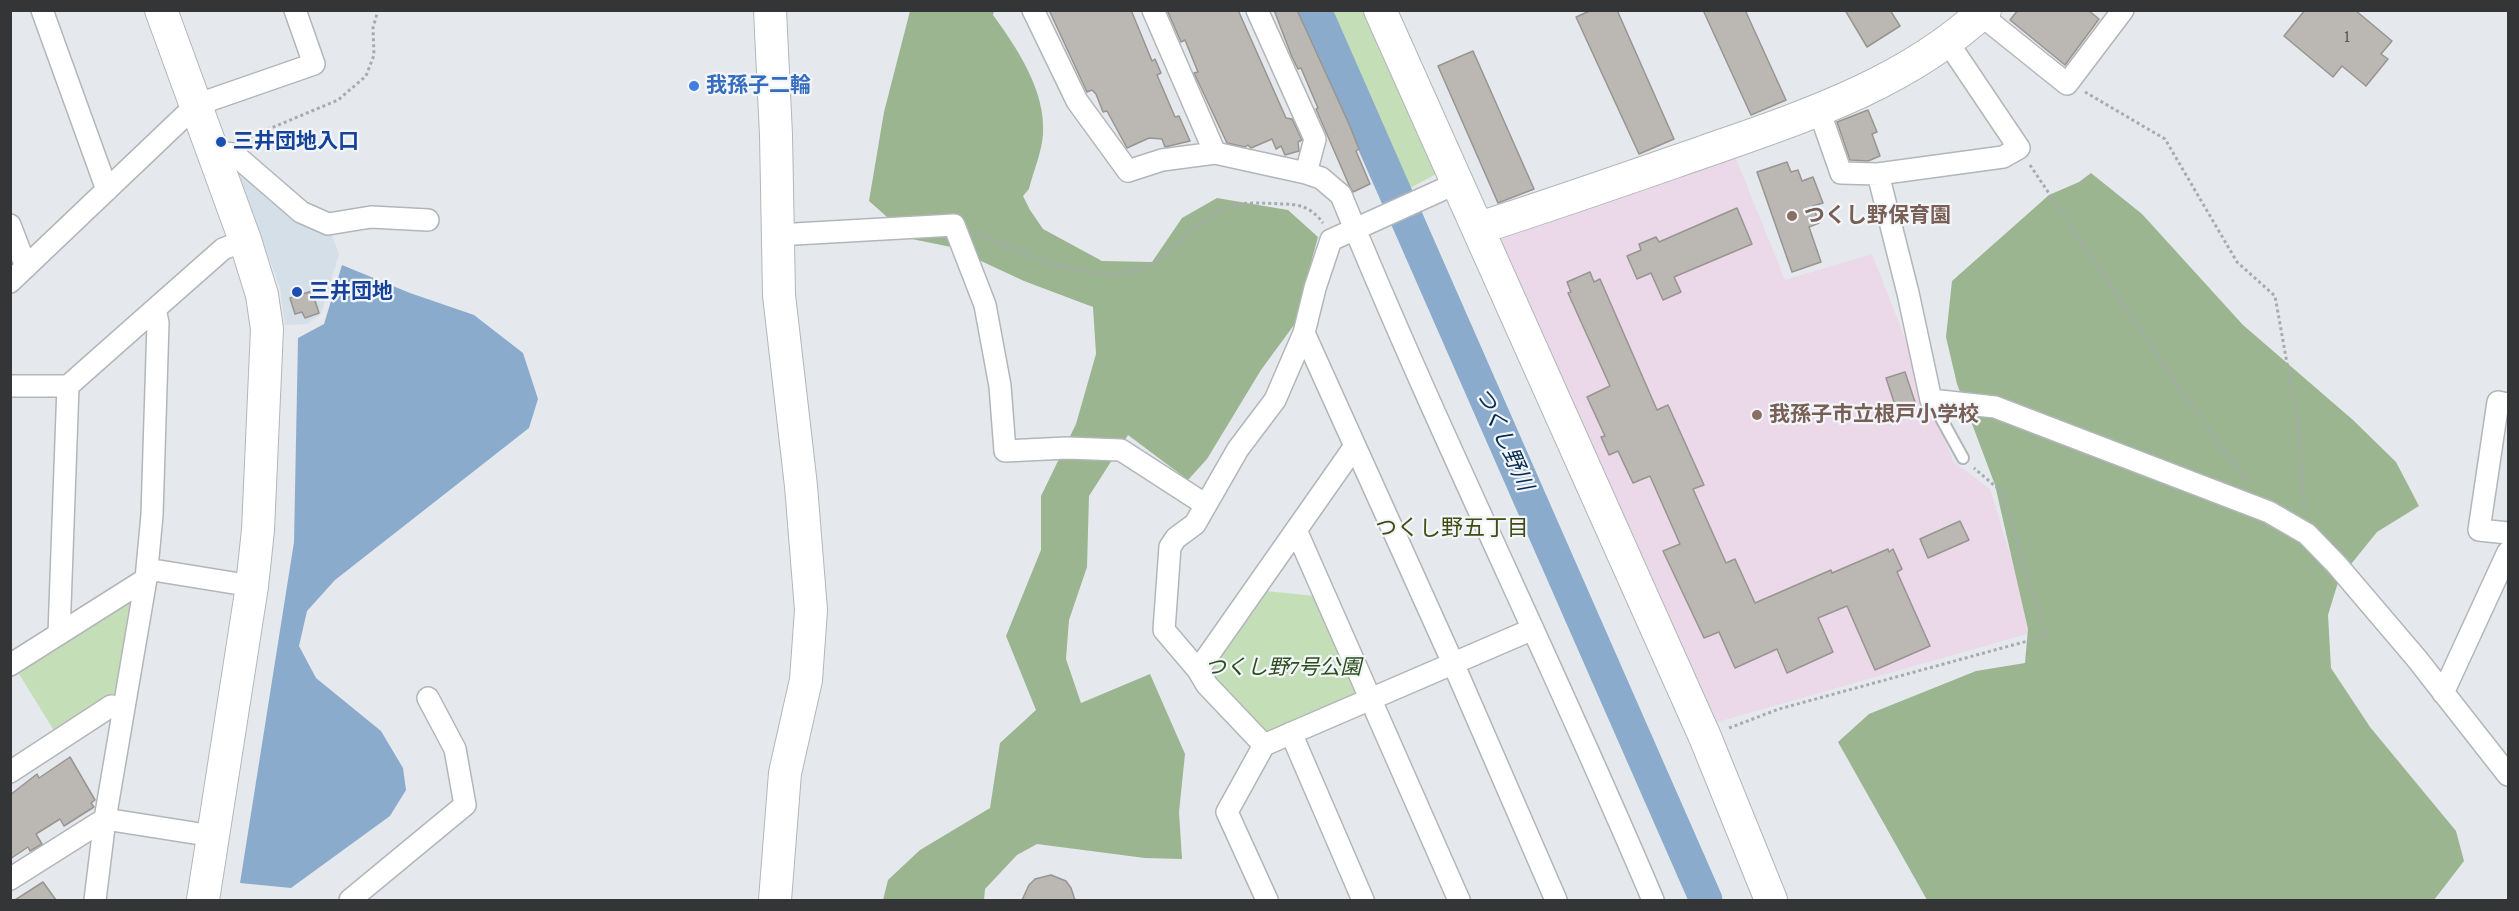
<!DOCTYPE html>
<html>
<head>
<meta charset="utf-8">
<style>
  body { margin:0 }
  #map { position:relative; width:2519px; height:911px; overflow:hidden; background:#e5e9ed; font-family:"Crimson Pro",serif }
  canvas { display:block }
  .frame { position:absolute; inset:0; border:12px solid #343537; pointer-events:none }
</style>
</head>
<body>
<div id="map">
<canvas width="2519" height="911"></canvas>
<div class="frame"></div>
</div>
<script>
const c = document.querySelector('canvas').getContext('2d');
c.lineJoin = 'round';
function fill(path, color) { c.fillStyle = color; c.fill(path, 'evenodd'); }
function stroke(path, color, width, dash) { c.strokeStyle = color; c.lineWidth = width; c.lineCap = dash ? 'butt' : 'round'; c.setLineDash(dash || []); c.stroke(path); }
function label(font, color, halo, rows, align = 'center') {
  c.font = font + ' "Crimson Pro","Noto Sans JP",serif'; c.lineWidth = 4.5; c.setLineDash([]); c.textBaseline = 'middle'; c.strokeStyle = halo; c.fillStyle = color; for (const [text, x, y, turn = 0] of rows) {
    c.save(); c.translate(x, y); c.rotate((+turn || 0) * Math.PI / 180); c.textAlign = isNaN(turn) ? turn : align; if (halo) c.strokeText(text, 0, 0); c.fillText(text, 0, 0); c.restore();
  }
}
fill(new Path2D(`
  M237 169 324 227 332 235 339 254 321 314 307 324 285 325 280 288Z`), '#d5dfe8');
fill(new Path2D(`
  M1735 156 1785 280 1872 254 1953 461 1990 489 2034 632 1717 722 1501 239Z`), '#ebd8e8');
fill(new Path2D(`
  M1325 11H1363L1436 174 1405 191Z
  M1266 591 1315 596 1358 692 1355 699 1276 734 1265 732 1213 678 1212 670Z
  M125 599 130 603 120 695 56 734 16 669Z`), '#c4dfb8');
fill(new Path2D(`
  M910 11H994L993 15C1017 48 1046 91 1043 134 1042 152 1033 172 1029 189L1023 196 1030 210 1043 229 1102 261 1152 262 1182 218 1217 198 1288 210 1318 237 1294 325 1261 370 1207 459 1188 480 1128 435 1089 496 1087 567 1069 620 1066 659 1081 703 1150 674 1185 754 1179 812 1182 859 1145 858 1037 844 1017 855 985 889 984 900H883L888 880 920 850 990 808 1000 743 1036 710 1006 636 1041 550V496L1076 424 1096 354 1093 307 1024 281 951 247 912 239 869 201 884 112Z
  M2091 173 2142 214 2243 325 2353 420 2396 462 2419 506 2377 532 2339 579 2328 615 2331 668 2370 727 2456 831 2464 861 2434 900H1927L1838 742 1869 714 1976 671 2025 663 2028 629 1995 485 1957 384 1946 337 1952 281 2049 195 2079 182Z`), '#9ab58f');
fill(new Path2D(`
  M342 265 410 293 474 315 523 353 538 399 529 428 335 580 307 611 299 646 316 678 381 731 403 768 406 790 390 816 291 888 240 883 294 542 298 338 324 324Z`), '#8babcd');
stroke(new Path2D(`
  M1315 10 1706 900`), '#8babcd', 33);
const building = new Path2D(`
  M1049 10H1131L1152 61 1155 59 1161 73 1157 75 1175 117 1179 116 1190 141 1165 147 1162 139 1149 138 1127 148 1107 111 1103 112 1096 94 1092 90 1087 92Z
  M1167 10H1238L1286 118 1292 119 1302 140 1298 142 1299 151 1285 155 1281 146 1276 149 1272 139 1251 148 1248 145 1245 147 1227 143 1194 73 1198 72 1185 40 1181 42Z
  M1274 10H1297L1349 124 1359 149 1356 151 1370 184 1353 192 1349 185 1316 109 1318 108 1301 68 1298 69 1292 57Z
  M1592 10H1617L1674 139 1639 154 1576 17Z
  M1703 10H1745L1786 100 1751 115Z
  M1845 10H1890L1900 26 1867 47Z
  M2018 10H2088L2099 19 2065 65 2010 20Z
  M2305 10H2355L2392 41 2381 54 2388 59 2366 86 2342 66 2333 77 2284 36Z
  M1473 51 1534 189 1498 203 1438 66Z
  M1868 110 1877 132 1872 134 1880 156 1868 161 1850 160 1837 122Z
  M1787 162 1791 172 1798 170 1802 181 1813 177 1823 203 1813 206 1819 223 1809 227 1821 262 1792 272 1757 172Z
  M1737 208 1752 244 1674 277 1681 292 1663 300 1651 273 1637 279 1627 256 1641 250 1639 244 1656 237 1659 242Z
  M1590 272 1594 282 1600 279 1657 410 1668 405 1704 485 1693 489 1726 563 1735 559 1755 603 1831 570 1832 573 1888 549 1889 552 1893 549 1902 569 1897 572 1930 646 1875 670 1847 606 1818 618 1833 652 1787 673 1777 649 1735 668 1719 632 1704 638 1663 551 1680 544 1650 476 1633 483 1618 451 1609 455 1601 437 1605 436 1587 397 1610 386 1568 293 1571 292 1567 282Z
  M312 291 319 313 305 318 302 312 295 314 290 298Z
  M1905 372 1916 405 1897 411 1886 378Z
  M1960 521 1969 540 1928 558 1920 539Z
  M70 757 95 800 91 803 94 807 64 826 60 819 36 834 42 844 30 851 28 847 10 859V795L37 774 39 778Z
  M1051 875 1066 881 1071 888 1075 900H1022L1029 885 1035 879Z
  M43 882 56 900H15Z`);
fill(building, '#bbb8b4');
stroke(building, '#989591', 1.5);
const lane = new Path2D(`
  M1931 400 1963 458`);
const street = new Path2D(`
  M42 10 107 190
  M1033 10 1077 101 1128 171 1162 160 1215 153 1306 173 1321 178 1341 195C1438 433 1553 663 1653 900
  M1153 10 1215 153
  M1257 10 1315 139 1306 173
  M1981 15 2067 84 2123 10
  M1819 110 1841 173 1878 174 2003 157 2019 148 1947 41
  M213 152 234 154 301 212 328 224 371 217 428 220
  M1878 174 1908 293 1931 400 1995 407 2269 512 2307 534 2337 565 2417 659 2508 775
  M10 225 26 267
  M777 235 954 225 985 305 1000 386 1005 451 1067 448 1121 450 1206 505
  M10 282 196 105 314 64 295 10
  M1304 333 1453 663 1556 900
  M10 386H68L155 309
  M2508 404 2498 402 2479 530 2508 533
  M1296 530 1459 900
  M147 569 252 586
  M59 634 68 386
  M10 665 146 579
  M1198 670 1355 446
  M2443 693 2508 552
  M1291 733 1363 900
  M1264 745 1207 685 1198 670 1164 630 1170 547 1176 538 1195 524 1238 449 1275 400 1304 333 1315 288 1331 240 1457 183
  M10 772 111 706 124 708
  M10 879 105 819 213 836
  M95 900 105 819 146 579 152 515 158 323 155 309 223 249 245 240
  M350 900 465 805 455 749 428 698
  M1267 900 1227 812 1264 745 1533 629`);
const secondary = new Path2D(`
  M161 10 245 240 262 295 267 329 258 530 252 586 203 900
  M770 10 776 135 779 295 801 486 811 610 806 680 785 773 775 900
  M1380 10 1705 737 1771 900
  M1479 228C1554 204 1628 178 1703 152 1803 117 1906 84 1985 10`);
stroke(lane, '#b2b6b9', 14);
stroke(street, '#b2b6b9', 24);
stroke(secondary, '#b2b6b9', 34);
stroke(new Path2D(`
  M2085 92 2165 139 2237 262 2275 296 2298 425 2305 511
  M245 139 338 100 366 76 374 55 373 28 378 10
  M2030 165 2171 376 2248 483
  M978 234C1026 253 1074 280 1127 272 1170 266 1193 214 1235 205 1248 202 1266 203 1280 204 1300 204 1311 207 1323 223
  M1729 728 1779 709 2046 636 2002 492 1974 468`), '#a8abae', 3, [3, 3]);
stroke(lane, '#fff', 10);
stroke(street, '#fff', 21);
stroke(secondary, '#fff', 32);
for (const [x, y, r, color] of [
  [694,86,6,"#3f7fe0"],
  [221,142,6,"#1a4fb4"],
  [1792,216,6,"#8d6e63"],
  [297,292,6,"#1a4fb4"],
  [1757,415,6,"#8d6e63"]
]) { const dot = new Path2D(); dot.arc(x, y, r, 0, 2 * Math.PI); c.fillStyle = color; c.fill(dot); stroke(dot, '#f2f6fa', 2); }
label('18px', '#565656', null, [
  ["1",2347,36]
]);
label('bold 21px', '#366cbe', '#f2f6fa', [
  ["我孫子二輪",706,86]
], 'left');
label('bold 21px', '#164399', '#f2f6fa', [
  ["三井団地入口",233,142],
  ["三井団地",309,292]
], 'left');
label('bold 21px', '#785e54', '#f2f6fa', [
  ["つくし野保育園",1804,216],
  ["我孫子市立根戸小学校",1769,415]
], 'left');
label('italic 21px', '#2b4d17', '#f2f6fa', [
  ["つくし野7号公園",1283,668]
]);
label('italic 22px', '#082d4e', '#f2f6fa', [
  ["つくし野川",1504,439,66]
]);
label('22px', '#434b10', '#f2f6fa', [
  ["つくし野五丁目",1452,528]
]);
</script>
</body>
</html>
